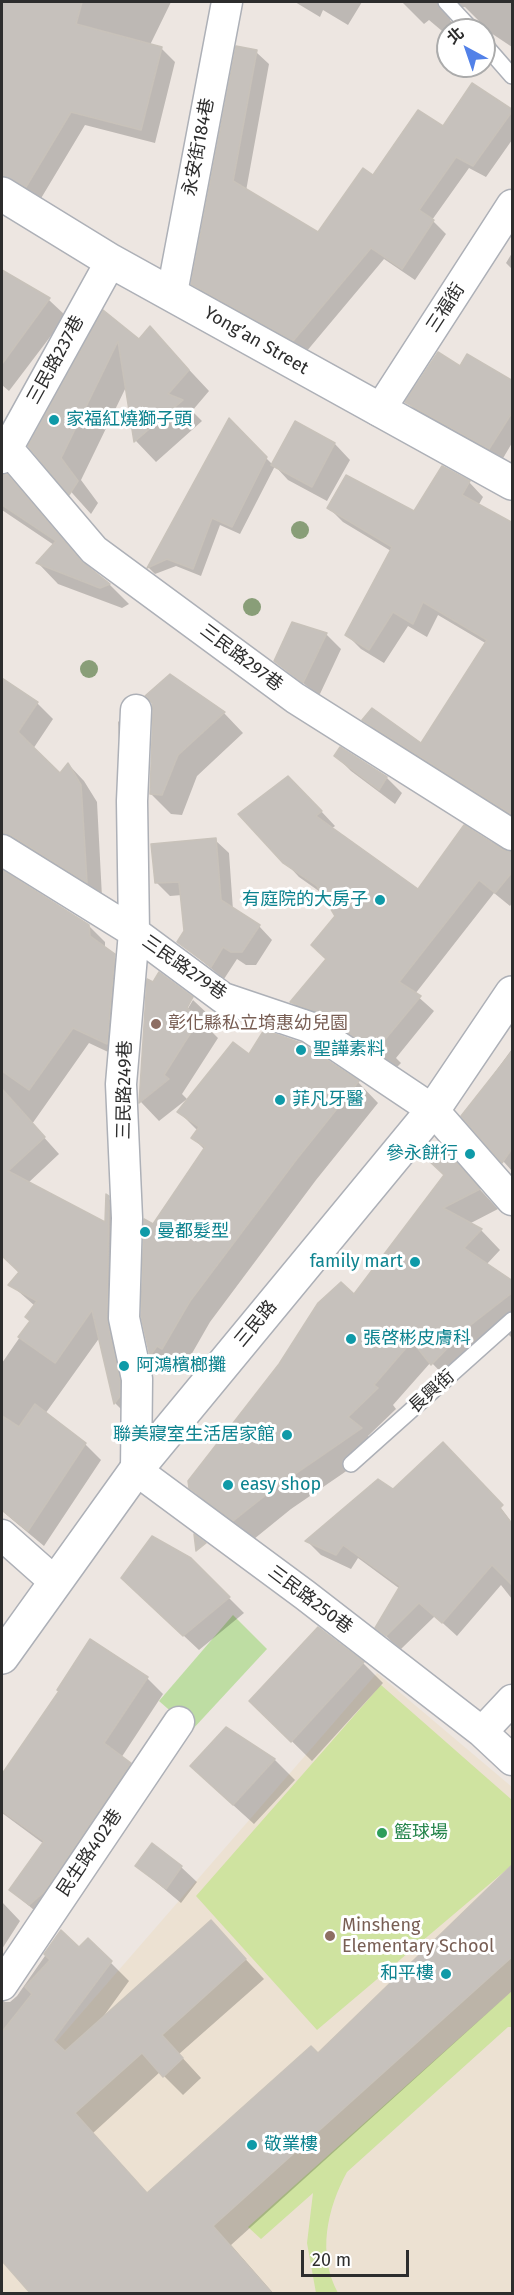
<!DOCTYPE html>
<html>
<head>
<meta charset="utf-8">
<style>
  body { margin:0 }
  #map { position:relative; width:514px; height:2295px; overflow:hidden; background:#ede6e1; font-family:"Fira Sans","Noto Sans TC",sans-serif }
  canvas { display:block }
  .frame { position:absolute; inset:0; border:3px solid #2d2d2d; pointer-events:none }
  .north { position:absolute; left:436px; top:18px; width:60px; height:60px; box-sizing:border-box; background:#fff; border:2px solid #ababab; border-radius:50%; rotate:320deg; font-size:16px; font-weight:700; line-height:24px; text-align:center; color:#2d2d2d }
  .north::after { content:''; display:block; margin:auto; width:21px; height:27px; background:#5281e8; clip-path:polygon(50% 0,100% 100%,50% 72%,0 100%) }
  .scale { position:absolute; left:301px; top:2250px; width:108px; height:27px; box-sizing:border-box; border:3px solid #2d2d2d; border-top:0; padding-left:8px; font-size:18px; line-height:21px; white-space:nowrap; color:#2d2d2d; -webkit-text-stroke:4px #fff; paint-order:stroke }
</style>
</head>
<body>
<div id="map">
<canvas width="514" height="2295"></canvas>
<div class="frame"></div>
<div class="north">北</div>
<div class="scale">20 m</div>
</div>
<script>
const c = document.querySelector('canvas').getContext('2d');
c.lineJoin = 'round';
function fill(path, color) { c.fillStyle = color; c.fill(path, 'evenodd'); }
function stroke(path, color, width, dash) { c.strokeStyle = color; c.lineWidth = width; c.lineCap = dash ? 'butt' : 'round'; c.setLineDash(dash || []); c.stroke(path); }
function label(font, color, halo, rows, align = 'center') {
  c.font = font + ' "Fira Sans","Noto Sans TC",sans-serif'; c.lineWidth = 6; c.setLineDash([]); c.textBaseline = 'middle'; c.strokeStyle = halo; c.fillStyle = color; for (const [text, x, y, turn = 0] of rows) {
    c.save(); c.translate(x, y); c.rotate((+turn || 0) * Math.PI / 180); c.textAlign = isNaN(turn) ? turn : align; if (halo) c.strokeText(text, 0, 0); c.fillText(text, 0, 0); c.restore();
  }
}
fill(new Path2D(`
  M377 1673 512 1787V2293L2 2294V2110L18 2086Z`), '#ece1d2');
fill(new Path2D(`
  M233 1615 267 1649 192 1730 159 1701Z`), '#bedda3');
fill(new Path2D(`
  M381 1685 512 1800V1865L317 2030 196 1896Z
  M512 1991V2027H508L347 2172C327 2209 317 2254 338 2293H316L307 2243 313 2193 261 2239 248 2227Z`), '#cfe3a0');
fill(new Path2D(`
  M2 2H171L150 45 161 48 175 62 155 143 85 125 40 200 2 192Z
  M295 2H362L348 25 323 10 320 17Z
  M402 2H512V47L491 33 465 7 454 8 450 20 459 30H448V36L429 20 424 24Z
  M256 52 269 64 246 191 318 234 373 177 444 128 473 85 512 112V140L486 177 469 168 432 220 446 234 415 280 384 259 306 352 206 296 193 284Z
  M512 253V269L506 263Z
  M2 273 49 300 66 316 9 391 2 385Z
  M104 313 139 342 150 328 209 391 192 411 202 421 156 462 136 441 127 385 81 480 98 503 91 514 30 446Z
  M461 368 512 383V443L502 460 419 414 407 402Z
  M229 421 273 465 296 423 335 444 350 460 327 501 288 480 275 466 240 534 220 525 201 576 176 566 155 574 148 567Z
  M2 461 5 465 6 476 85 568 110 585 129 604 122 608 58 584 38 563 54 545 2 510Z
  M469 482 483 497 478 506 512 524V819L378 734 364 720 421 745 487 644 438 615 427 637 408 626 384 663 361 649 347 635 391 551 343 522 329 508 414 513Z
  M326 634 341 649 319 696 276 661Z
  M2 680 37 703 53 719 33 749 60 776 69 765 84 781 97 802 102 897 2 862Z
  M155 711 224 713 243 733 197 776 182 815 171 814 151 794Z
  M118 721 138 741 137 763 119 744Z
  M341 749 387 778 402 793 395 804 351 771 336 756Z
  M290 778 335 826 331 829 418 891 465 827 512 853V903L510 906 494 893 415 994 434 1011 396 1058 401 1063 396 1068 306 1016 292 1002 328 959 337 916 323 894 299 877 240 814Z
  M215 840 229 853 233 910 259 926 272 940 256 965H246L237 959 224 979 179 942 185 931 182 895 170 896 157 883Z
  M2 872 89 926 105 942V949L130 972 123 1059 89 1043 32 1124 59 1154 28 1183 106 1224 107 1197 124 1214 130 1418 115 1403 100 1337 45 1414 85 1444 101 1460 44 1546 2 1511V1363L31 1321 35 1306 10 1284 19 1273 2 1254Z
  M149 981 192 998 184 1015 193 1000 211 1017 206 1026 218 1038 182 1094 187 1099 159 1121 141 1102Z
  M512 1049V1171L463 1116Z
  M249 1056 358 1082 378 1103 316 1180 210 1322 183 1369 178 1366 171 1375 151 1356 143 1316 153 1226 205 1150 193 1138 198 1131 179 1112Z
  M440 1146 498 1209 469 1224 481 1230 500 1250 486 1265 512 1283V1338L504 1330 452 1384 431 1362 393 1405 396 1409 368 1436 380 1448 291 1509 254 1539 210 1507 190 1487 354 1296 445 1175Z
  M393 1491 489 1492 512 1523V1599L501 1585 457 1636 435 1616 401 1649 392 1642 377 1627 400 1589 358 1558 351 1569 321 1555 307 1541Z
  M190 1559 244 1613 199 1650 138 1593Z
  M318 1629 363 1663 383 1683 312 1761 251 1701Z
  M147 1678 163 1694 121 1758 146 1780 46 1920 10 1890 44 1844 2 1813V1779L61 1692Z
  M226 1729 275 1760 295 1780 254 1824 212 1786Z
  M152 1846 181 1867 197 1882 181 1903 137 1866Z
  M512 1881V1991L231 2245 274 2294H33L2 2259V1957L20 1975 4 2002H10L17 1996 61 1933 79 1950 88 1940 129 1981 103 2017 211 1922 264 1979 179 2054 201 2078 183 2095 160 2072 93 2133 148 2194 318 2055Z
  M2 1902 20 1921 2 1949Z`), '#0003');
const building = new Path2D(`
  M2 2H82L76 24 162 47 141 130 71 112 26 187 2 175Z
  M236 46 257 50 233 181 318 232 363 168 373 175 418 110 443 126 472 83 513 110 473 166 456 157 419 210 434 220 402 269 371 248 293 341 191 284Z
  M2 270 50 298 2 364Z
  M103 310 139 339 150 326 189 370 168 394 183 400 134 442 118 341 61 458 78 481 69 495 28 446Z
  M438 352 460 366 467 354 513 381V411L489 449 405 402Z
  M229 418 267 457 232 527 212 518 193 569 167 559 147 568Z
  M295 421 335 443 312 487 271 465Z
  M442 466 470 481 462 495 513 523V815L362 720 372 708 421 743 487 640 423 602 413 624 393 612 369 650 345 635 392 547 327 508 346 475 414 511Z
  M7 474 81 561 110 584 100 588 36 563 56 541 2 505V475Z
  M292 622 327 633 303 683 274 661Z
  M170 674 225 712 178 755 162 795 150 794 153 711 152 703 145 696Z
  M2 678 38 702 18 732 60 773 68 763 81 785 87 883 11 835 2 833Z
  M340 747 387 777 379 790 334 756Z
  M288 776 322 811 316 816 418 889 464 825 503 850 513 852V871L495 893 479 880 399 982 421 996 382 1043 388 1048 381 1055 318 1013 290 1002 326 959 311 945 335 916 317 886 283 863 238 814Z
  M216 838 221 900 260 925 242 952H231L223 947 211 967 177 942 184 931 179 882 155 883 151 844Z
  M2 870 89 925 90 936 115 954 107 1044 73 1028 29 1090 2 1071Z
  M159 972 193 997 187 1008 200 1018 164 1075 169 1079 139 1103 147 979 153 982Z
  M264 1030 301 1043 359 1081 296 1160 190 1301 162 1349 157 1346 150 1356 141 1316 144 1219 153 1224 205 1147 191 1138 199 1127 177 1112 233 1042 249 1054Z
  M513 1050V1147L502 1163 461 1116Z
  M2 1089 45 1137 8 1171 105 1222 106 1194 109 1196 107 1318 120 1381V1396L114 1404 92 1310 55 1363 18 1337 30 1321 25 1317 37 1301 8 1285 19 1272 2 1256Z
  M440 1144 480 1189 443 1208 482 1229 464 1248 513 1281V1292L468 1327 431 1365 412 1341 374 1385 378 1388 348 1417 362 1428 272 1490 233 1521 189 1488 188 1481 279 1364 318 1303 341 1282 354 1294 444 1175 428 1160Z
  M35 1404 86 1443 28 1531 2 1510V1416L19 1427Z
  M443 1442 503 1505 500 1508 513 1525V1586L492 1565 442 1623 419 1603 386 1636 375 1628 400 1586 343 1545 336 1555 305 1541 378 1479 393 1489Z
  M194 1534 206 1543 196 1551Z
  M152 1536 191 1558 230 1597 183 1636 121 1578Z
  M318 1627 364 1662 291 1742 249 1701Z
  M90 1639 148 1677 104 1743 131 1763 44 1892 29 1905 9 1890 44 1841 2 1811V1774L59 1691 57 1690Z
  M226 1727 275 1759 233 1805 190 1766Z
  M152 1843 182 1866 166 1889 135 1866Z
  M513 1864V1956L213 2226 273 2294H31L2 2261V2032L32 1994 25 1987 50 1960 44 1954 61 1930 79 1947 88 1938 112 1961 53 2040 65 2051 211 1920 246 1959 162 2035 183 2058 163 2077 142 2053 75 2113 147 2193 311 2046 318 2053Z`);
fill(building, '#c6c1bc');
stroke(building, '#c8c2ba', 1.5);
const service = new Path2D(`
  M446 2 472 30
  M484 44 512 76
  M351 1464 512 1320`);
const minor = new Path2D(`
  M172 293 227 2
  M379 411 512 205
  M2 442 94 550 295 698 512 835
  M2 458 111 261
  M136 710 132 801 134 932 121 1084 127 1218 124 1318 137 1379 136 1470 305 1595 482 1732 512 1760
  M2 850 134 932 223 998 309 1027 433 1110 512 1200
  M2 1535 55 1582
  M482 1732 512 1700
  M2 1985 179 1722`);
const tertiary = new Path2D(`
  M2 194 111 261 512 483
  M2 1657 136 1470 433 1110 512 993`);
stroke(service, '#adb0b7', 18);
stroke(minor, '#adb0b7', 33);
stroke(tertiary, '#adb0b7', 36);
stroke(service, '#fff', 15);
stroke(minor, '#fff', 30);
stroke(tertiary, '#fff', 33);
c.fillStyle = '#899e78';
for (const [x, y] of [
  [300,530],
  [252,607],
  [89,669]
]) { c.beginPath(); c.arc(x, y, 9, 0, 2 * Math.PI); c.fill(); }
for (const [x, y, r, color] of [
  [54,420,6,"#0f9aa8"],
  [380,900,6,"#0f9aa8"],
  [156,1024,6,"#8d6e63"],
  [301,1050,6,"#0f9aa8"],
  [280,1100,6,"#0f9aa8"],
  [470,1154,6,"#0f9aa8"],
  [145,1232,6,"#0f9aa8"],
  [415,1262,6,"#0f9aa8"],
  [351,1339,6,"#0f9aa8"],
  [124,1366,6,"#0f9aa8"],
  [287,1435,6,"#0f9aa8"],
  [228,1485,6,"#0f9aa8"],
  [382,1833,6,"#2e9e5b"],
  [330,1936,6,"#8d6e63"],
  [446,1974,6,"#0f9aa8"],
  [252,2145,6,"#0f9aa8"]
]) { const dot = new Path2D(); dot.arc(x, y, r, 0, 2 * Math.PI); c.fillStyle = color; c.fill(dot); stroke(dot, '#fff', 2); }
label('18px', '#2d2d2d', '#fff', [
  ["永安街184巷",199,147,-79],
  ["三福街",446,308,-57],
  ["Yong’an Street",256,341,30],
  ["三民路237巷",56,360,-61],
  ["三民路297巷",241,658,37],
  ["三民路279巷",184,968,35],
  ["三民路249巷",125,1090,-89],
  ["三民路",256,1324,-50],
  ["長興街",432,1392,-42],
  ["三民路250巷",310,1600,37],
  ["民生路402巷",90,1853,-56]
]);
label('18px', '#0d838f', '#fff', [
  ["家福紅燒獅子頭",66,420],
  ["有庭院的大房子",368,900,"right"],
  ["聖譁素料",313,1050],
  ["菲凡牙醫",292,1100],
  ["參永餅行",458,1154,"right"],
  ["曼都髮型",157,1232],
  ["family mart",403,1262,"right"],
  ["張啓彬皮膚科",363,1339],
  ["阿鴻檳榔攤",136,1366],
  ["聯美寢室生活居家館",275,1435,"right"],
  ["easy shop",240,1485],
  ["和平樓",434,1974,"right"],
  ["敬業樓",264,2145]
], 'left');
label('18px', '#785e54', '#fff', [
  ["彰化縣私立堉惠幼兒園",168,1024],
  ["Minsheng",342,1926],
  ["Elementary School",342,1947]
], 'left');
label('18px', '#27864d', '#fff', [
  ["籃球場",394,1833]
], 'left');
</script>
</body>
</html>
